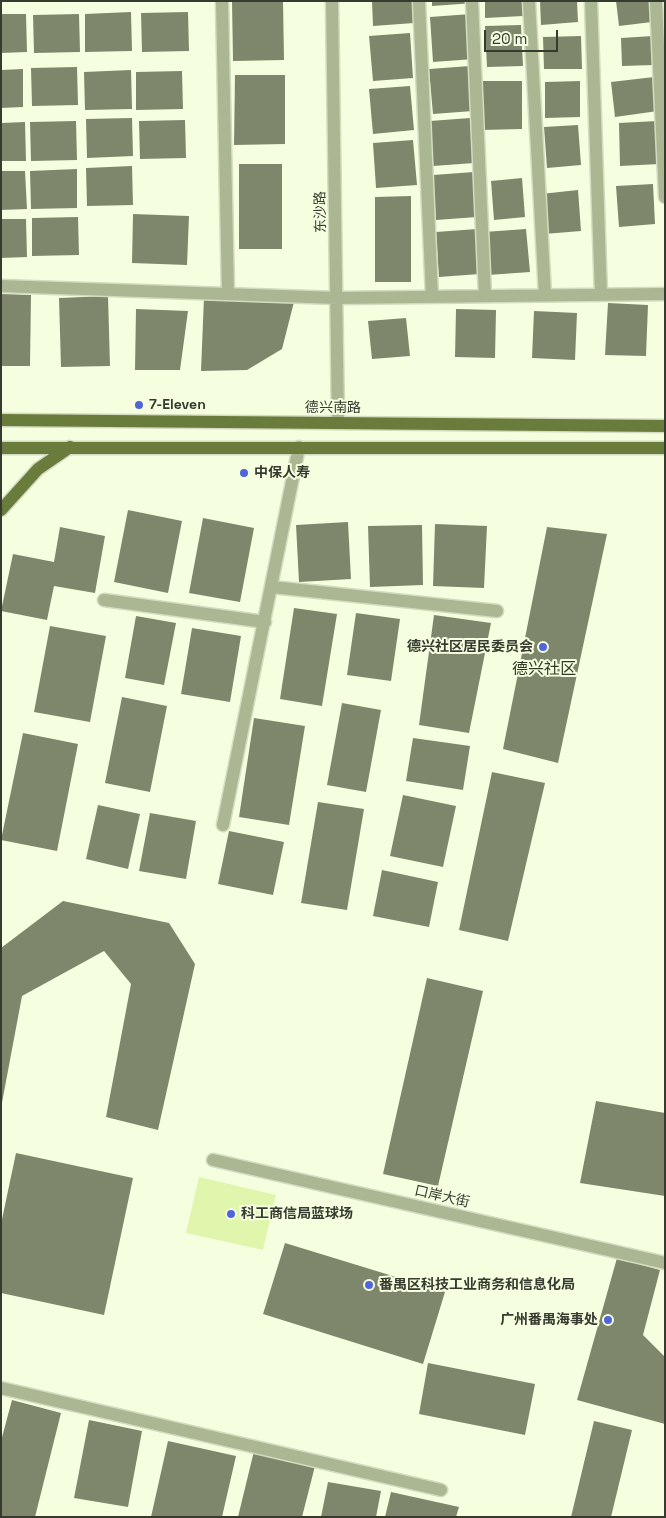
<!DOCTYPE html>
<html>
<head>
<meta charset="utf-8">
<style>
  body { margin:0 }
  #map { position:relative; width:666px; height:1518px; overflow:hidden; background:#f5ffe0; font-family:"Space Grotesk",sans-serif }
  canvas { display:block }
  .frame { position:absolute; inset:0; border:2px solid #373b2f; pointer-events:none }
  .scale { position:absolute; left:484px; top:30px; width:74px; height:22px; box-sizing:border-box; border:2px solid #373b2f; border-top:0; padding-left:6px; font-size:15px; line-height:18px; white-space:nowrap; color:#373b2f; -webkit-text-stroke:4px #f5ffe0; paint-order:stroke }
</style>
</head>
<body>
<div id="map">
<canvas width="666" height="1518"></canvas>
<div class="frame"></div>
<div class="scale">20 m</div>
</div>
<script>
const c = document.querySelector('canvas').getContext('2d');
c.lineJoin = 'round';
function fill(path, color) { c.fillStyle = color; c.fill(path, 'evenodd'); }
function stroke(path, color, width, dash) { c.strokeStyle = color; c.lineWidth = width; c.lineCap = dash ? 'butt' : 'round'; c.setLineDash(dash || []); c.stroke(path); }
function label(font, color, halo, rows, align = 'center') {
  c.font = font + ' "Space Grotesk","Noto Sans SC",sans-serif'; c.lineWidth = 4; c.setLineDash([]); c.textBaseline = 'middle'; c.strokeStyle = halo; c.fillStyle = color; for (const [text, x, y, turn = 0] of rows) {
    c.save(); c.translate(x, y); c.rotate((+turn || 0) * Math.PI / 180); c.textAlign = isNaN(turn) ? turn : align; if (halo) c.strokeText(text, 0, 0); c.fillText(text, 0, 0); c.restore();
  }
}
fill(new Path2D(`
  M199 1177 276 1195 263 1250 186 1233Z`), '#e0f6ad');
fill(new Path2D(`
  M232 1H283L284 60 233 61Z
  M372 1H413L414 23 373 26Z
  M432 1H475V3L432 6Z
  M485 1H522L523 16 485 18Z
  M540 1H577L578 22 541 25Z
  M616 1H650L652 22 619 26Z
  M131 12 132 51 85 52V14Z
  M188 12 189 51 142 52 141 13Z
  M1 14H26L27 52 1 53Z
  M79 14 80 52 34 53 33 15Z
  M471 14 474 59 433 62 430 17Z
  M521 25 523 66 487 67 485 26Z
  M410 33 413 78 373 81 369 36Z
  M581 36 582 69H544L543 37Z
  M653 36 654 65 622 66 621 38Z
  M470 66 473 111 433 114 429 69Z
  M77 67 78 105 32 106 31 68Z
  M23 69V107L1 108V70Z
  M131 70 132 109 85 110 84 72Z
  M182 71 183 109 136 110V72Z
  M235 75H285V144L234 145Z
  M654 77 658 111 615 117 611 82Z
  M481 81H522V129L481 130Z
  M580 81V117L545 118V82Z
  M410 86 414 130 373 134 369 89Z
  M132 118 133 156 87 158 86 119Z
  M470 118 474 163 433 166 430 121Z
  M185 120 186 158 140 159 139 121Z
  M76 121 77 160 31 161 30 122Z
  M657 121 659 164 620 166 619 123Z
  M25 122 26 161H1V123Z
  M578 125 581 165 547 168 544 127Z
  M413 140 417 185 376 188 373 143Z
  M239 164H282V249H239Z
  M132 166 133 205 87 206 86 168Z
  M77 169V208L31 209 30 171Z
  M1 171H25L27 209 1 210Z
  M474 172 477 217 436 220 433 175Z
  M522 178 525 217 494 220 491 181Z
  M653 184 655 224 619 227 616 186Z
  M578 190 581 231 544 234 541 194Z
  M411 196V282H375V197Z
  M133 214 189 216 187 265 132 263Z
  M78 217 79 255 32 256V218Z
  M1 219H26L27 257 1 258Z
  M477 229 480 274 439 277 436 232Z
  M526 229 530 272 488 275 484 232Z
  M1 294 31 295 30 366H1Z
  M108 296 110 366 61 367 59 298Z
  M204 297 294 302 282 349 247 370 201 371Z
  M608 303 648 305 646 356 605 355Z
  M136 309 188 311 180 370H135Z
  M456 309 496 310 495 358 455 357Z
  M534 311 577 313 575 360 532 358Z
  M406 318 410 356 372 359 368 321Z
  M128 510 182 521 168 593 114 582Z
  M203 518 254 528 240 602 189 593Z
  M348 522 351 579 299 582 296 525Z
  M435 524 487 526 484 588 433 586Z
  M422 525 423 585 370 587 368 526Z
  M60 527 105 536 95 593 54 586 47 620 1 611 13 554 54 562Z
  M547 527 607 534 558 763 503 749Z
  M294 608 337 614 322 706 280 699Z
  M356 613 400 619 391 681 347 675Z
  M434 615 491 623 469 733 419 725Z
  M136 616 176 623 164 685 125 678Z
  M50 626 106 636 90 722 34 712Z
  M192 628 241 636 230 702 181 694Z
  M122 697 167 706 150 792 105 783Z
  M342 703 381 710 366 792 327 785Z
  M254 718 305 726 289 825 239 817Z
  M23 733 78 744 57 851 1 840Z
  M413 738 470 746 463 790 406 781Z
  M492 772 545 783 508 941 459 930Z
  M403 795 456 806 443 867 390 856Z
  M318 802 364 809 347 910 301 903Z
  M98 805 140 814 128 869 86 859Z
  M150 813 196 821 186 879 139 871Z
  M229 831 284 842 273 895 218 884Z
  M382 870 438 882 429 927 373 916Z
  M63 901 169 923 195 964 158 1130 106 1117 131 984 104 951 22 996 1 1108V948Z
  M427 978 483 991 438 1186 383 1174Z
  M596 1101 665 1113V1196L580 1183Z
  M16 1153 133 1178 104 1315 1 1293V1224Z
  M285 1243 445 1292 423 1364 263 1314Z
  M617 1258 660 1270 643 1335 665 1357V1424L577 1400Z
  M428 1363 535 1384 525 1435 419 1414Z
  M12 1400 61 1413 35 1517H1V1441Z
  M89 1420 142 1431 128 1507 74 1498Z
  M594 1421 632 1430 611 1517H571Z
  M168 1441 236 1456 222 1517H151Z
  M254 1451 315 1466 302 1517H238Z
  M328 1482 381 1491 376 1517H321Z
  M391 1492 459 1507 456 1517H385Z`), '#7e876b');
const minor = new Path2D(`
  M222 1 228 294
  M332 1 338 423
  M419 1 432 297
  M472 1 485 296
  M529 1 545 295
  M591 1 601 295
  M656 1 665 197
  M1 286 337 298 665 294
  M272 587 497 611
  M104 600 265 622
  M223 825 299 447
  M213 1160 665 1263
  M1 1388 441 1490`);
const major = new Path2D(`
  M1 420 665 426
  M1 448H665
  M1 510 38 469 70 447`);
stroke(minor, '#d3dcc0', 15);
stroke(major, '#d3dcc0', 15);
stroke(minor, '#abb693', 12);
stroke(major, '#6a7c3b', 12);
for (const [x, y, r, color] of [
  [139,405,5,"#5164da"],
  [244,473,5,"#5164da"],
  [543,647,5,"#5164da"],
  [231,1214,5,"#5164da"],
  [369,1285,5,"#5164da"],
  [608,1320,5,"#5164da"]
]) { const dot = new Path2D(); dot.arc(x, y, r, 0, 2 * Math.PI); c.fillStyle = color; c.fill(dot); stroke(dot, '#f5ffe0', 2); }
label('14px', '#373b2f', '#f5ffe0', [
  ["东沙路",321,212,-91],
  ["德兴南路",333,408],
  ["口岸大街",442,1197,13]
]);
label('bold 14px', '#373b2f', '#f5ffe0', [
  ["7-Eleven",149,405],
  ["中保人寿",254,473],
  ["德兴社区居民委员会",533,647,"right"],
  ["科工商信局蓝球场",241,1214],
  ["番禺区科技工业商务和信息化局",379,1285],
  ["广州番禺海事处",598,1320,"right"]
], 'left');
label('16px', '#323920', '#f5ffe0', [
  ["德兴社区",544,670]
]);
</script>
</body>
</html>
